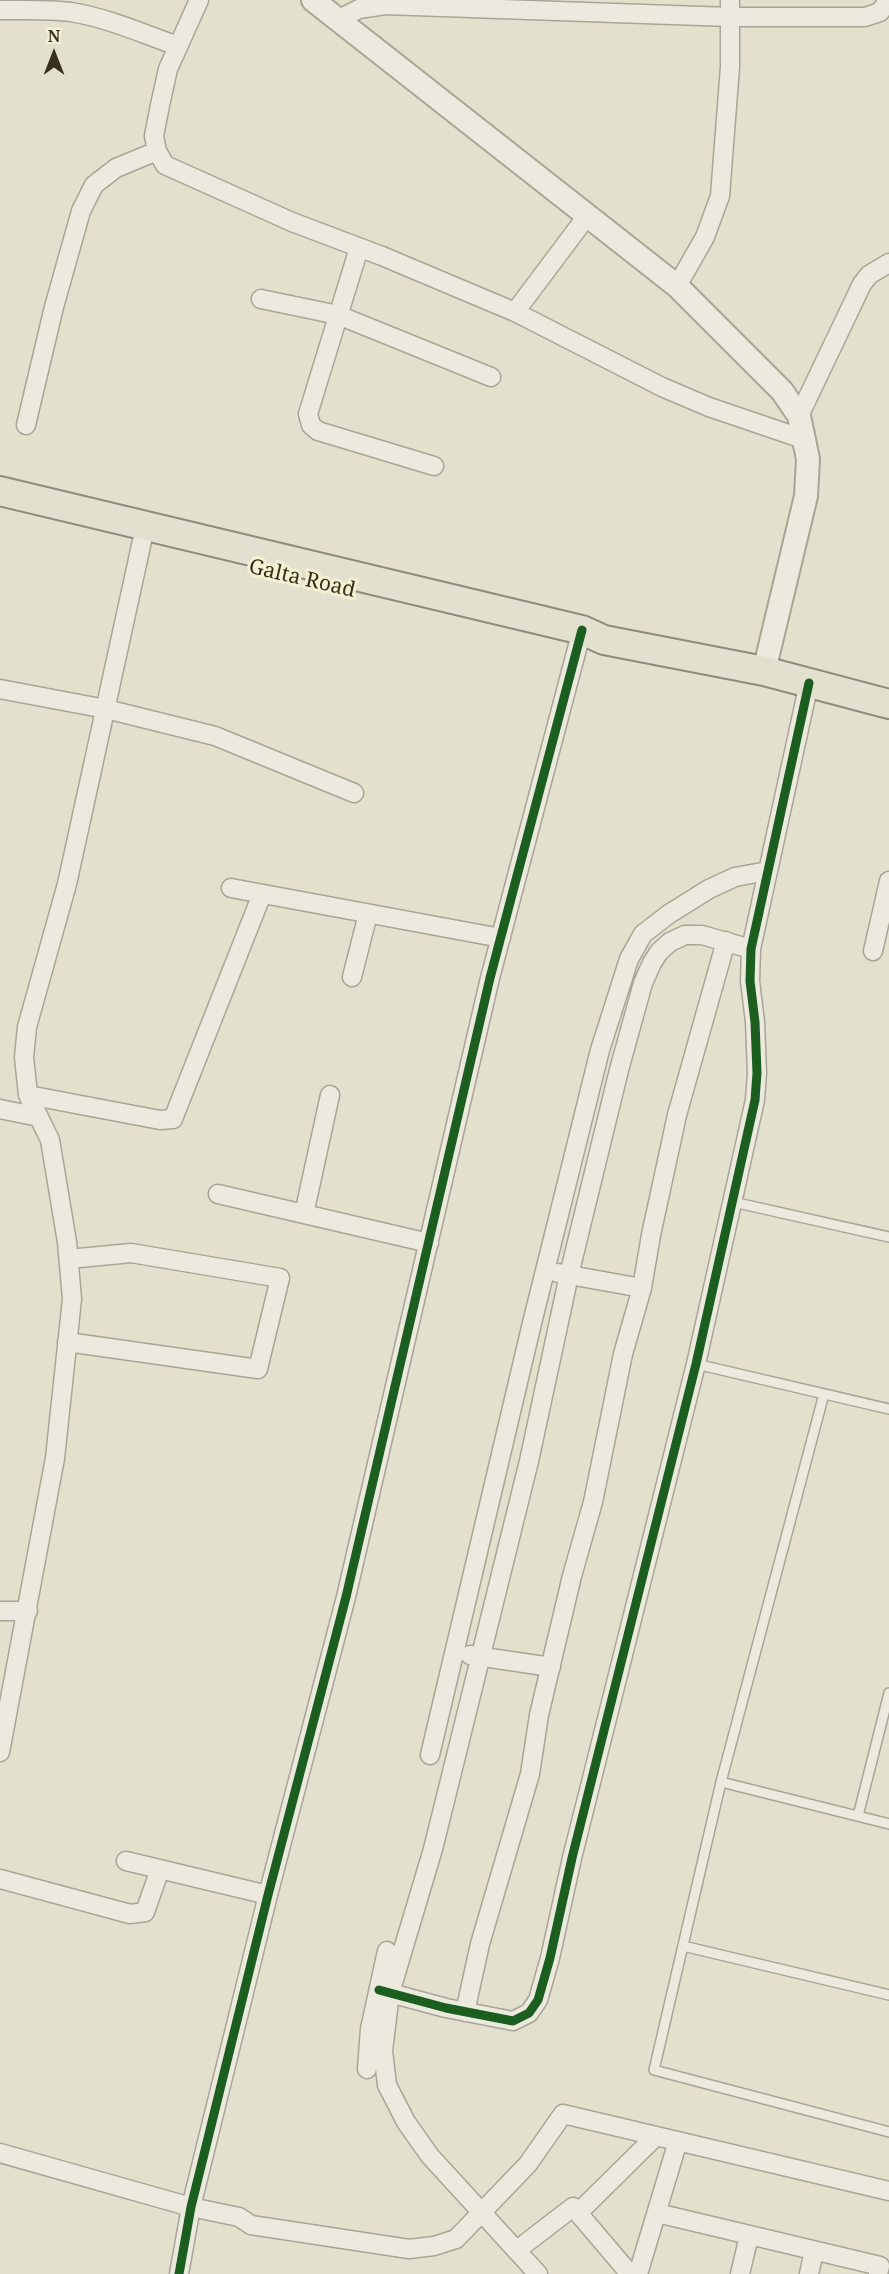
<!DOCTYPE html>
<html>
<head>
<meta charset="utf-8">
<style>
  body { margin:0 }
  #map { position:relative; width:889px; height:2274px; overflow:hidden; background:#e3e1cd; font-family:"Noto Serif",serif }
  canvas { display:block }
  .north { position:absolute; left:24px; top:24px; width:60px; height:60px; -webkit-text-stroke:4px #f4f1d3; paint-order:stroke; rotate:0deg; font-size:16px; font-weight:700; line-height:24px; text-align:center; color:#372f1f }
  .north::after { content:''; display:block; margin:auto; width:21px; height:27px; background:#372f1f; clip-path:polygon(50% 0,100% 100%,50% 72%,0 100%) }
</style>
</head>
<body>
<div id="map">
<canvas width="889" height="2274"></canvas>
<div class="north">N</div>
</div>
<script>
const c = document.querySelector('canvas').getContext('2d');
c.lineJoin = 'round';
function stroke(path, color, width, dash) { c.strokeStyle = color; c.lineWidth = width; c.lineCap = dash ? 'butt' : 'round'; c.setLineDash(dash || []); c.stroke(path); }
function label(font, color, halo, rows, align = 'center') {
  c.font = font + ' "Noto Serif",serif'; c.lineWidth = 6; c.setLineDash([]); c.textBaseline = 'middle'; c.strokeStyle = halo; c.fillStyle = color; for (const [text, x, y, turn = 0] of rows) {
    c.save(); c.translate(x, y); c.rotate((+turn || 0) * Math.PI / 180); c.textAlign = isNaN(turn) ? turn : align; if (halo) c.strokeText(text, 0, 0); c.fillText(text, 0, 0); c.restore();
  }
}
const service = new Path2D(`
  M733 1202 889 1237
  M696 1364 889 1409
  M824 1394 721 1782 654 2070 889 2132
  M721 1782 889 1824
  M858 1816 889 1693
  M683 1946 889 1995`);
const minor = new Path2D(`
  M199 0 168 69 160 105 154 136 157 151 165 165 292 222 382 256 515 312 662 387 709 407 806 440
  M0 10C23 10 48 9 71 12 108 18 143 34 178 46
  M337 20 359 9 385 5 730 17H865L880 12 888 0
  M359 248 308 414 311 425 318 431 434 466
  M677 286 705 237 720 196 730 67V0
  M261 299 338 315 491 377
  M515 312 587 216
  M799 416 862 284 869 275 889 263
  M26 425 54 307 81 211 94 185 116 168 157 151
  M0 689 106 709 215 736 354 793
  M231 888 501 938
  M873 951 889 881
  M352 977 368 914
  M28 1095 160 1120 173 1119 262 894
  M0 1109 39 1117
  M218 1194 429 1243
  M304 1214 330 1095
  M558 1273 642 1288
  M67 1342 258 1369 280 1278 131 1253 69 1259
  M0 1611H28
  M470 1655 551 1667
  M0 1752 55 1458 72 1299 67 1242 50 1140 28 1095 24 1057 27 1027 67 884 142 541
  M430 1755 532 1323 600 1050 629 959 643 934 669 914 709 889 735 877 768 871
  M126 1861 268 1895
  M0 1879 130 1914 145 1912 160 1869
  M379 1990 446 2008 513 2021 529 2013 538 2000 550 1958 572 1858 696 1364 755 1100 757 1073 755 1022 750 981 751 949 809 683
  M465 2012 480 1944 530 1774 539 1715 572 1576 593 1502 623 1354 642 1288 651 1235 677 1115 726 941
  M367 2069 370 2029 387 1951
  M0 2153 191 2207 239 2217 251 2225 409 2249 434 2246 456 2239 528 2164 563 2114 889 2191
  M578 2213 656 2136
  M657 2213 880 2266 878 2274
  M517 2250 573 2207 630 2274
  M179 2274 191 2207 268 1895 346 1597 490 978 582 630
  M538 2274 430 2156 406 2122 387 2085 383 2051 390 1993 433 1849 529 1461 569 1275 619 1070 643 983 652 963 659 952 670 942 685 935H702L751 949
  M638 2274 678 2141
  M740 2274 749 2236
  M809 2274 814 2251`);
const tertiary = new Path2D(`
  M313 0 677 286 782 391 799 416 808 459 806 496 764 671`);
const primary = new Path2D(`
  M0 491 582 630 604 640 764 671 889 704`);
stroke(service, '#a8a596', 12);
stroke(minor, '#a8a596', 21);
stroke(tertiary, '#a8a596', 26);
stroke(primary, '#8e8b7d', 32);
stroke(service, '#eceade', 9);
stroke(minor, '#eceade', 18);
stroke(tertiary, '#eceade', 22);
stroke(primary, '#e2e1d0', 28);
stroke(new Path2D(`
  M379 1990 446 2008 513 2021 529 2013 538 2000 550 1958 572 1858 696 1364 755 1100 757 1073 755 1022 750 981 751 949 809 683
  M179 2274 191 2207 268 1895 346 1597 490 978 582 630`), '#1b5e20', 9);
label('21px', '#372f1f', '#f4f1d3', [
  ["Galta Road",302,579,13]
]);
</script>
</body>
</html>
